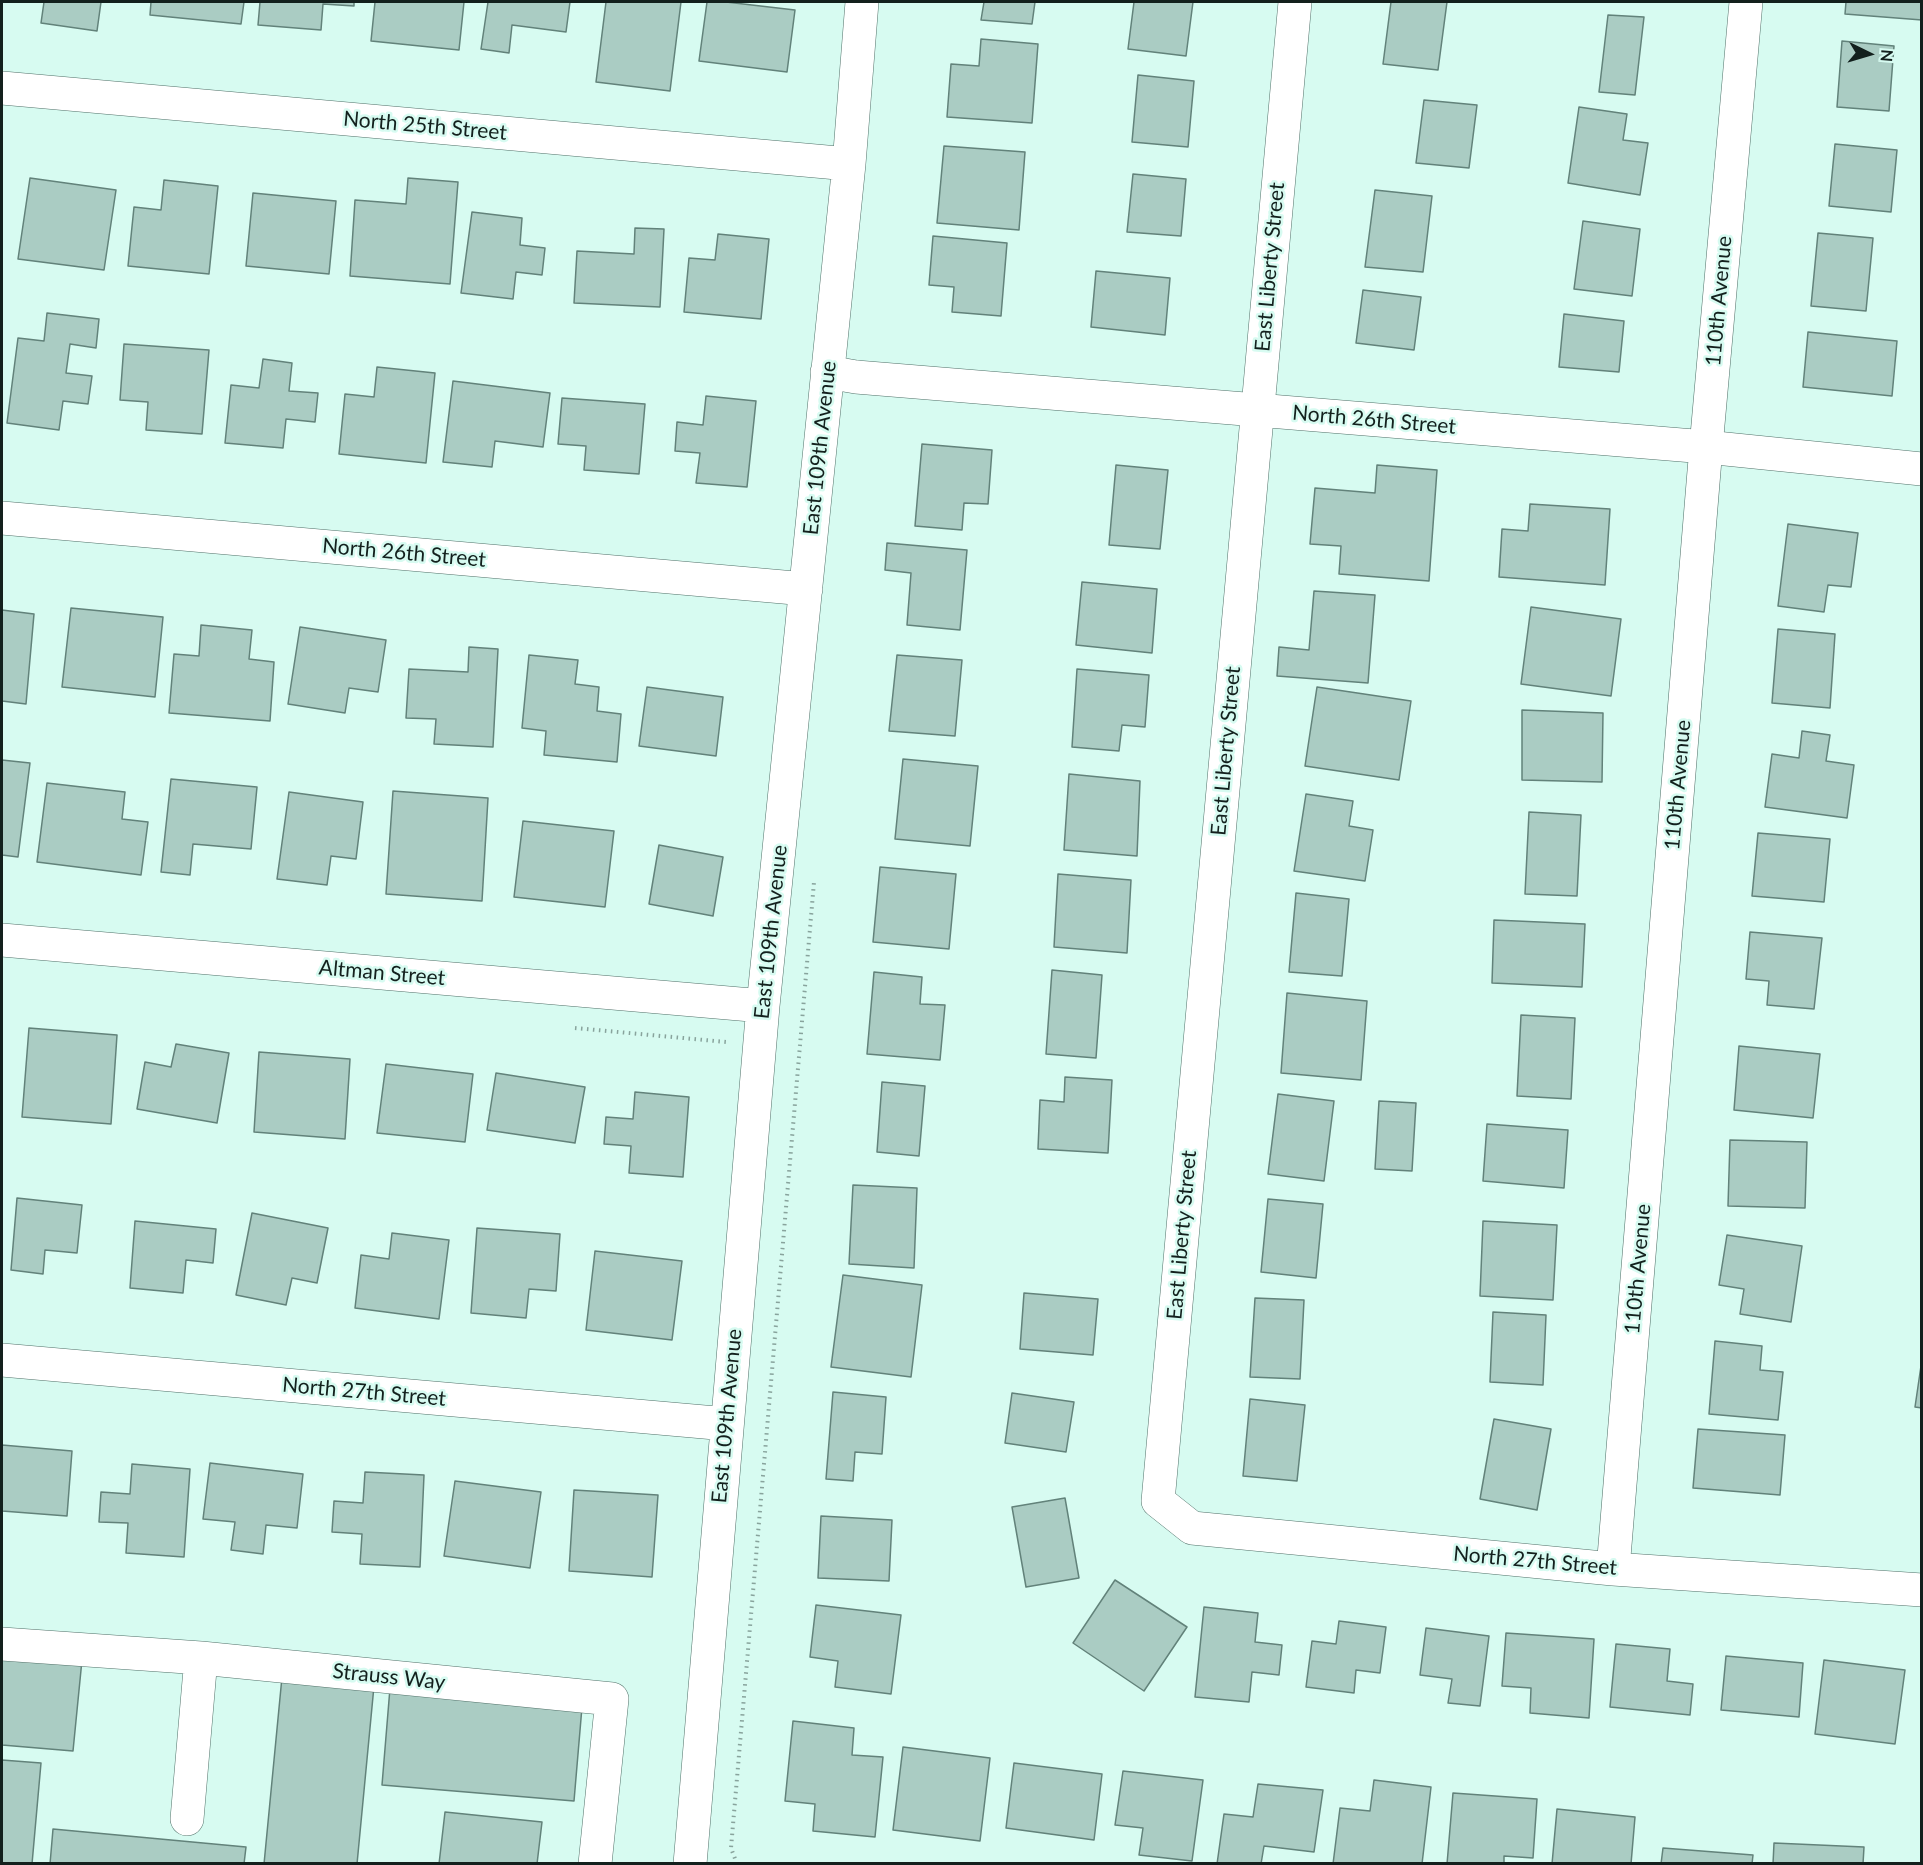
<!DOCTYPE html>
<html>
<head>
<meta charset="utf-8">
<style>
  body { margin:0 }
  #map { position:relative; width:1923px; height:1865px; overflow:hidden; background:#d7fbf1; font-family:Lato,sans-serif }
  canvas { display:block }
  .frame { position:absolute; inset:0; border:3px solid #13201d; pointer-events:none }
  .north { position:absolute; left:1839px; top:24px; width:60px; height:60px; -webkit-text-stroke:4px #d7fbf1; paint-order:stroke; rotate:95deg; font-size:16px; font-weight:700; line-height:24px; text-align:center; color:#13201d }
  .north::after { content:''; display:block; margin:auto; width:21px; height:27px; background:#13201d; clip-path:polygon(50% 0,100% 100%,50% 72%,0 100%) }
</style>
</head>
<body>
<div id="map">
<canvas width="1923" height="1865"></canvas>
<div class="frame"></div>
<div class="north">N</div>
</div>
<script>
const c = document.querySelector('canvas').getContext('2d');
c.lineJoin = 'round';
function fill(path, color) { c.fillStyle = color; c.fill(path, 'evenodd'); }
function stroke(path, color, width, dash) { c.strokeStyle = color; c.lineWidth = width; c.lineCap = dash ? 'butt' : 'round'; c.setLineDash(dash || []); c.stroke(path); }
function label(font, color, halo, rows, align = 'center') {
  c.font = font + ' Lato,sans-serif'; c.lineWidth = 5; c.setLineDash([]); c.textBaseline = 'middle'; c.strokeStyle = halo; c.fillStyle = color; for (const [text, x, y, turn = 0] of rows) {
    c.save(); c.translate(x, y); c.rotate((+turn || 0) * Math.PI / 180); c.textAlign = isNaN(turn) ? turn : align; if (halo) c.strokeText(text, 0, 0); c.fillText(text, 0, 0); c.restore();
  }
}
const building = new Path2D(`
  M44 2H101L97 31 41 23Z
  M151 2H244L241 24 150 15Z
  M260 2H354V6L323 4 321 30 258 25Z
  M375 2H464L459 50 371 41Z
  M488 2H570L566 32 512 25 509 53 481 49Z
  M606 2H681L670 91 596 82Z
  M707 2H726L795 10 787 72 699 61Z
  M984 2H1035L1032 24 981 20Z
  M1134 2H1193L1186 56 1128 49Z
  M1391 2H1447L1438 70 1383 64Z
  M1846 2H1922V20L1845 14Z
  M1608 15 1644 17 1635 95 1599 92Z
  M981 39 1038 44 1032 123 947 117 951 64 979 66Z
  M1842 41 1894 46 1889 111 1837 107Z
  M1138 75 1194 81 1188 147 1132 142Z
  M1424 100 1477 105 1469 168 1416 163Z
  M1579 107 1627 114 1623 140 1648 143 1640 195 1568 183Z
  M1835 144 1897 150 1891 212 1829 206Z
  M944 146 1025 152 1019 230 937 223Z
  M1133 174 1186 179 1181 236 1127 232Z
  M30 178 116 190 104 270 18 259Z
  M408 178 458 182 450 284 350 276 355 200 406 204Z
  M164 180 218 186 209 274 128 266 134 207 161 210Z
  M1375 190 1432 196 1423 272 1365 267Z
  M253 193 336 201 329 274 246 266Z
  M472 212 522 218 520 245 545 248 542 275 516 272 513 299 461 293Z
  M1583 221 1640 229 1632 296 1574 289Z
  M635 228 664 229 660 307 574 303 577 251 634 254Z
  M1818 233 1873 238 1866 311 1811 306Z
  M718 234 769 239 761 319 684 312 689 258 715 260Z
  M933 236 1007 243 1001 316 952 312 954 287 929 285Z
  M1096 271 1170 278 1165 335 1091 327Z
  M1363 290 1421 297 1414 350 1356 343Z
  M47 313 99 319 96 348 70 344 66 373 92 376 88 404 63 401 59 430 7 423 18 338 44 341Z
  M1564 314 1624 321 1619 372 1559 367Z
  M1808 332 1897 341 1892 396 1803 387Z
  M124 344 209 350 202 434 146 430 148 402 120 400Z
  M263 359 292 363 289 391 318 393 315 422 286 419 283 448 225 443 231 385 259 388Z
  M377 367 435 373 426 463 339 454 345 394 374 397Z
  M453 381 550 393 543 447 495 441 492 467 443 462Z
  M706 396 756 401 747 487 696 483 700 453 675 451 677 422 703 425Z
  M562 398 645 404 639 474 584 470 586 446 558 444Z
  M922 444 992 450 988 504 964 503 962 530 915 526Z
  M1116 465 1168 470 1160 549 1109 545Z
  M1377 465 1437 470 1429 581 1339 574 1341 546 1310 544 1315 488 1375 493Z
  M1530 504 1610 509 1605 585 1499 577 1502 529 1528 531Z
  M1788 524 1858 533 1851 587 1828 585 1824 612 1778 606Z
  M887 543 967 550 960 630 907 625 911 573 885 570Z
  M1082 582 1157 589 1152 653 1076 645Z
  M1314 591 1375 595 1368 683 1277 676 1279 647 1309 650Z
  M1531 607 1621 619 1611 696 1521 684Z
  M71 608 163 617 155 697 62 687Z
  M2 610 34 614 26 704 2 701Z
  M201 625 252 630 249 659 274 662 270 721 169 713 174 654 199 656Z
  M300 627 386 640 378 692 349 688 345 713 288 704Z
  M1778 629 1835 634 1830 708 1772 703Z
  M469 647 498 649 493 747 434 744 436 719 406 718 409 669 468 672Z
  M529 655 578 660 575 684 599 687 597 711 621 714 617 762 544 755 546 731 522 728Z
  M897 655 962 660 955 736 889 731Z
  M1077 669 1149 675 1145 727 1122 725 1119 751 1072 747Z
  M647 687 723 697 716 756 639 746Z
  M1317 687 1411 701 1399 780 1305 766Z
  M1522 710 1603 713 1602 782 1522 780Z
  M1802 731 1830 735 1826 761 1854 765 1847 818 1765 807 1772 754 1799 758Z
  M903 759 978 766 970 846 895 839Z
  M2 760 30 763 18 857 2 855Z
  M1069 774 1140 781 1137 856 1064 850Z
  M171 779 257 787 251 849 193 844 190 875 161 872Z
  M47 783 125 792 122 819 148 822 141 875 37 862Z
  M393 791 488 798 482 901 386 894Z
  M289 792 363 802 356 859 331 856 327 885 277 879Z
  M1306 794 1353 801 1349 826 1373 830 1365 881 1294 871Z
  M1529 812 1581 815 1577 896 1525 894Z
  M523 821 614 831 605 907 514 897Z
  M1758 833 1830 839 1824 902 1752 896Z
  M659 845 723 857 713 916 649 904Z
  M880 867 956 874 949 949 873 942Z
  M1058 874 1131 880 1127 953 1054 947Z
  M1296 893 1349 899 1342 976 1289 972Z
  M1494 920 1585 924 1582 987 1492 983Z
  M1750 932 1822 938 1814 1009 1767 1005 1769 981 1746 979Z
  M1052 970 1102 975 1096 1058 1046 1054Z
  M874 972 922 977 920 1004 945 1005 940 1060 867 1054Z
  M1287 993 1367 1001 1361 1080 1281 1073Z
  M1521 1015 1575 1018 1571 1099 1517 1096Z
  M29 1028 117 1035 111 1124 22 1117Z
  M176 1044 229 1053 217 1123 137 1109 145 1062 171 1067Z
  M1739 1046 1820 1054 1813 1118 1734 1110Z
  M259 1052 350 1059 345 1139 254 1132Z
  M386 1064 473 1074 465 1142 377 1133Z
  M496 1073 585 1087 575 1143 487 1130Z
  M1065 1077 1112 1080 1108 1153 1038 1149 1040 1100 1064 1102Z
  M882 1082 925 1086 919 1156 877 1152Z
  M635 1092 689 1097 683 1177 629 1173 631 1146 604 1144 606 1117 633 1119Z
  M1278 1094 1334 1101 1324 1181 1268 1174Z
  M1379 1101 1416 1103 1412 1171 1375 1169Z
  M1487 1124 1568 1130 1564 1188 1483 1181Z
  M1730 1140 1807 1142 1805 1208 1728 1206Z
  M853 1185 917 1188 914 1268 849 1264Z
  M17 1198 82 1205 77 1253 45 1250 43 1274 11 1270Z
  M1268 1199 1323 1204 1316 1278 1261 1272Z
  M252 1213 328 1228 317 1283 292 1278 286 1305 236 1295Z
  M135 1221 216 1229 213 1263 186 1260 183 1293 130 1288Z
  M1483 1221 1557 1225 1553 1300 1480 1296Z
  M477 1228 560 1234 556 1291 529 1289 526 1318 471 1313Z
  M392 1233 449 1240 439 1319 355 1308 361 1255 389 1259Z
  M1727 1235 1802 1246 1791 1322 1740 1314 1744 1289 1719 1285Z
  M595 1251 682 1261 672 1340 586 1330Z
  M843 1275 922 1285 911 1377 831 1367Z
  M1024 1293 1098 1299 1093 1355 1020 1349Z
  M1255 1298 1304 1300 1300 1379 1250 1377Z
  M1493 1312 1546 1315 1543 1385 1490 1382Z
  M1715 1341 1762 1346 1760 1370 1783 1372 1778 1420 1709 1414Z
  M1922 1359V1408L1915 1407Z
  M833 1392 886 1397 882 1454 855 1452 853 1481 826 1479Z
  M1012 1393 1074 1402 1066 1452 1005 1443Z
  M1250 1399 1305 1405 1297 1481 1243 1476Z
  M1494 1419 1551 1429 1537 1510 1480 1499Z
  M1698 1429 1785 1435 1780 1495 1693 1488Z
  M2 1445 72 1451 67 1516 2 1511Z
  M210 1463 303 1474 297 1528 266 1525 263 1554 231 1550 235 1522 203 1519Z
  M132 1464 190 1469 184 1557 126 1553 128 1523 99 1522 101 1492 130 1494Z
  M365 1472 424 1475 420 1567 360 1564 362 1534 332 1532 334 1501 363 1503Z
  M455 1481 541 1492 530 1568 444 1556Z
  M574 1490 658 1495 652 1577 569 1571Z
  M1065 1498 1079 1578 1026 1587 1012 1507Z
  M821 1516 892 1520 889 1581 818 1578Z
  M1115 1580 1187 1627 1144 1691 1073 1643Z
  M816 1605 901 1615 891 1694 835 1687 838 1661 810 1657Z
  M1204 1607 1258 1613 1255 1642 1282 1645 1279 1675 1252 1672 1249 1702 1195 1697Z
  M1339 1621 1386 1627 1380 1673 1356 1670 1354 1693 1306 1687 1312 1641 1336 1644Z
  M1426 1628 1489 1636 1480 1706 1448 1703 1452 1679 1420 1675Z
  M1506 1633 1594 1639 1589 1718 1530 1713 1531 1688 1502 1686Z
  M1616 1644 1670 1649 1667 1681 1693 1684 1690 1715 1610 1707Z
  M2 1653 82 1660 73 1751 2 1745Z
  M1726 1656 1803 1663 1799 1717 1721 1710Z
  M1824 1660 1905 1670 1895 1744 1815 1734Z
  M282 1677 374 1686 357 1864H264Z
  M390 1688 582 1707 574 1801 382 1785Z
  M793 1721 854 1728 852 1755 883 1757 875 1837 813 1831 815 1804 785 1801Z
  M903 1747 990 1758 980 1841 893 1830Z
  M2 1760 41 1763 32 1864H2Z
  M1014 1763 1102 1774 1094 1840 1006 1828Z
  M1123 1771 1203 1780 1192 1861 1139 1855 1143 1828 1115 1825Z
  M1374 1780 1431 1787 1422 1864H1333L1340 1808 1370 1811Z
  M1258 1784 1323 1790 1314 1852 1264 1846 1261 1864H1217L1224 1814 1253 1817Z
  M1453 1793 1537 1799 1533 1858 1504 1856V1864H1447Z
  M1557 1809 1635 1817 1631 1864H1552Z
  M445 1812 542 1822 537 1864H439Z
  M53 1829 246 1847 244 1864H50Z
  M1774 1843 1864 1847 1863 1864H1773Z
  M1663 1848 1753 1855 1752 1864H1661Z`);
fill(building, '#aaccc3');
stroke(building, '#62827a', 1.5);
const minor = new Path2D(`
  M1295 2 1158 1501 1192 1528 1613 1569 1922 1590
  M2 88 849 164
  M827 372 856 377 1706 447 1922 469
  M2 518 806 589
  M2 940 763 1006
  M2 1360 727 1424
  M1613 1569 1706 447 1746 2
  M2 1644 201 1658 612 1699 595 1864
  M187 1819 201 1658
  M690 1864 763 1006 849 164 862 2`);
stroke(minor, '#517169', 34);
stroke(new Path2D(`
  M575 1028 726 1042
  M737 1864 731 1848 814 882`), '#88a39c', 4, [1.5, 4.5]);
stroke(minor, '#fff', 33);
label('21px', '#13201d', '#d7fbf1', [
  ["North 25th Street",425,126,5],
  ["East Liberty Street",1270,267,-85],
  ["110th Avenue",1719,301,-85],
  ["North 26th Street",1374,420,5],
  ["East 109th Avenue",820,448,-84],
  ["North 26th Street",404,553,5],
  ["East Liberty Street",1226,751,-85],
  ["110th Avenue",1678,785,-85],
  ["East 109th Avenue",771,932,-84],
  ["Altman Street",382,973,5],
  ["East Liberty Street",1182,1235,-85],
  ["110th Avenue",1638,1269,-85],
  ["North 27th Street",364,1392,5],
  ["East 109th Avenue",727,1416,-85],
  ["North 27th Street",1535,1561,5],
  ["Strauss Way",389,1677,6]
]);
</script>
</body>
</html>
